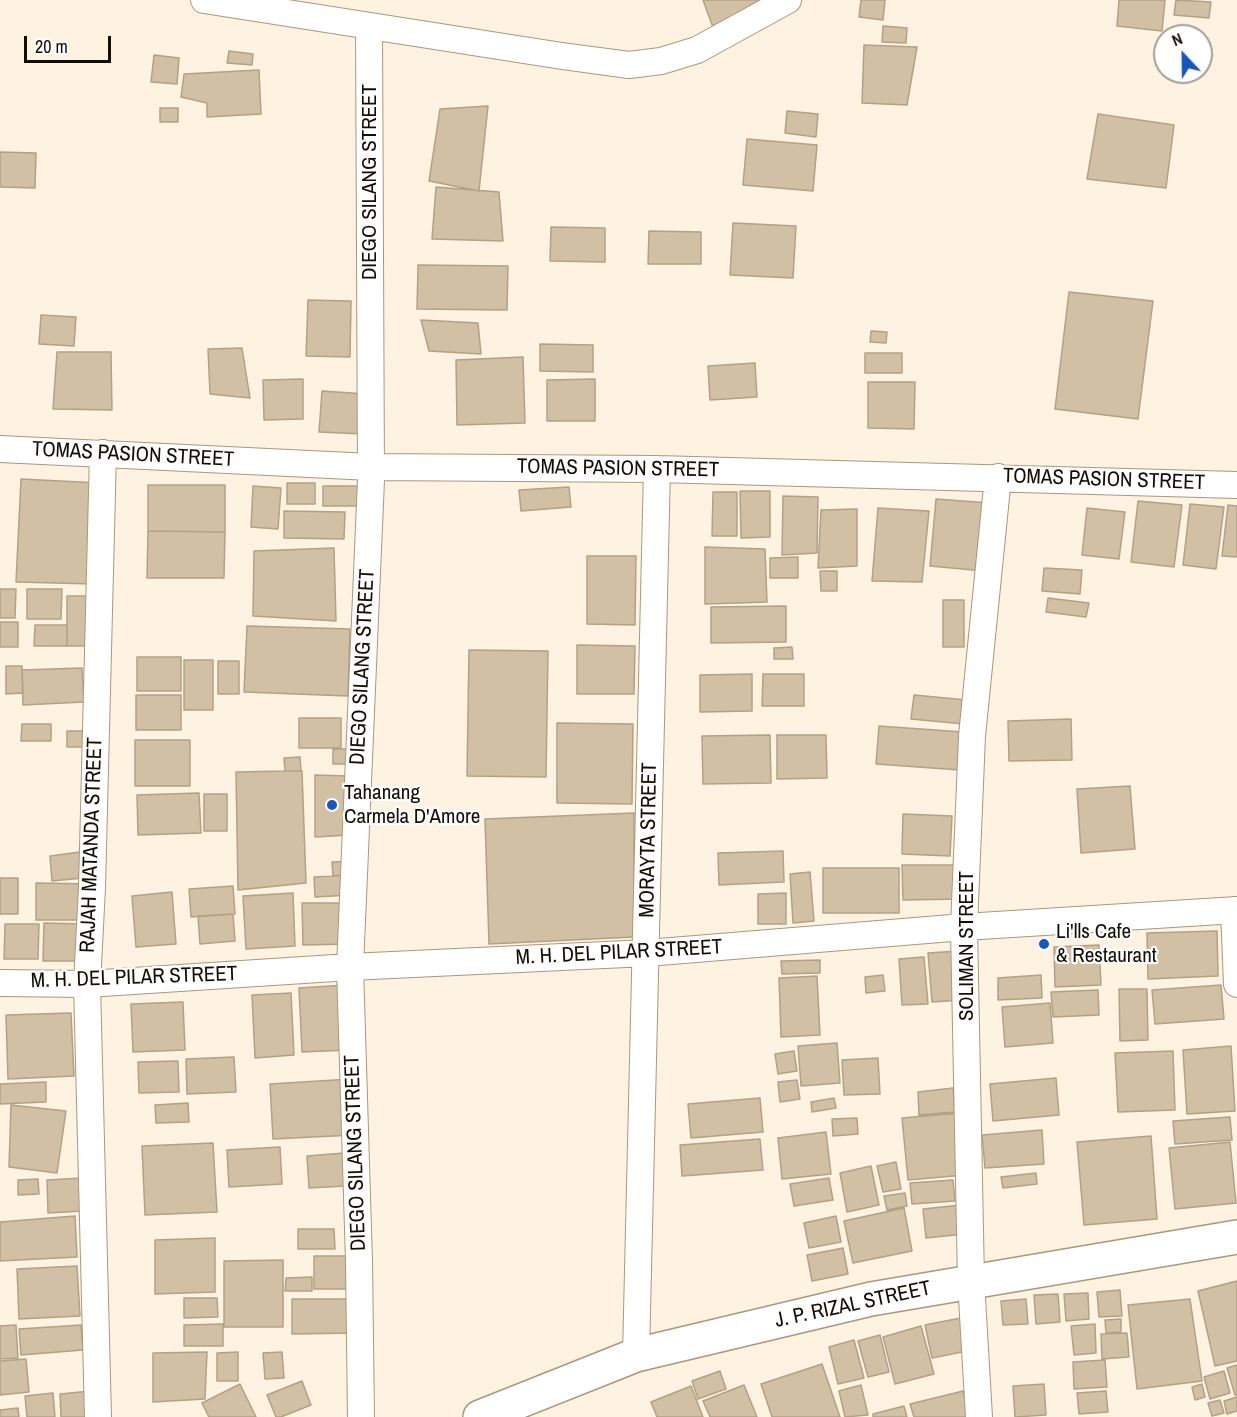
<!DOCTYPE html>
<html>
<head>
<meta charset="utf-8">
<style>
  body { margin:0 }
  #map { position:relative; width:1237px; height:1417px; overflow:hidden; background:#fef3e1; font-family:"Archivo Narrow",sans-serif }
  canvas { display:block }
  .north { position:absolute; left:1153px; top:24px; width:60px; height:60px; box-sizing:border-box; background:#fff; border:2px solid #a19e9b; border-radius:50%; rotate:338deg; font-size:16px; font-weight:700; line-height:24px; text-align:center; color:#130d04 }
  .north::after { content:''; display:block; margin:auto; width:21px; height:27px; background:#1755c1; clip-path:polygon(50% 0,100% 100%,50% 72%,0 100%) }
  .scale { position:absolute; left:24px; top:36px; width:87px; height:27px; box-sizing:border-box; border:3px solid #130d04; border-top:0; padding-left:8px; font-size:18px; line-height:21px; white-space:nowrap; color:#130d04; -webkit-text-stroke:4px #fff; paint-order:stroke }
</style>
</head>
<body>
<div id="map">
<canvas width="1237" height="1417"></canvas>
<div class="north">N</div>
<div class="scale">20 m</div>
</div>
<script>
const c = document.querySelector('canvas').getContext('2d');
c.lineJoin = 'round';
function fill(path, color) { c.fillStyle = color; c.fill(path, 'evenodd'); }
function stroke(path, color, width, dash) { c.strokeStyle = color; c.lineWidth = width; c.lineCap = dash ? 'butt' : 'round'; c.setLineDash(dash || []); c.stroke(path); }
function label(font, color, halo, rows, align = 'center') {
  c.font = font + ' "Archivo Narrow",sans-serif'; c.lineWidth = 4.5; c.setLineDash([]); c.textBaseline = 'middle'; c.strokeStyle = halo; c.fillStyle = color; for (const [text, x, y, turn = 0] of rows) {
    c.save(); c.translate(x, y); c.rotate((+turn || 0) * Math.PI / 180); c.textAlign = isNaN(turn) ? turn : align; if (halo) c.strokeText(text, 0, 0); c.fillText(text, 0, 0); c.restore();
  }
}
const building = new Path2D(`
  M703 0H771L715 33Z
  M861 0H885L883 20 859 17Z
  M1119 0H1165L1162 31 1117 26Z
  M1176 0 1211 2 1209 18 1174 15Z
  M883 26 907 28 906 43 882 42Z
  M864 45 917 47 907 105 862 103Z
  M229 51 253 54 252 65 227 63Z
  M154 55 179 58 177 84 151 82Z
  M259 70 261 114 207 117V103L181 97 184 74Z
  M488 106 479 191 429 181 440 109Z
  M160 108H178V122H160Z
  M787 111 818 114 816 137 785 133Z
  M1098 114 1174 125 1166 188 1087 179Z
  M747 139 817 145 813 191 743 185Z
  M0 152 36 153 35 188 0 187Z
  M436 187 499 192 503 241 432 239Z
  M733 223 796 226 793 278 730 275Z
  M551 227 605 228V262L550 261Z
  M649 231 701 232V264H648Z
  M418 265 508 266 507 310 417 309Z
  M1069 292 1153 301 1138 419 1055 409Z
  M308 300 351 301 350 357 306 356Z
  M41 315 76 317 74 346 39 344Z
  M421 320 478 323 481 354 429 351Z
  M871 331 887 332 886 343 870 342Z
  M540 344 593 345V372L540 371Z
  M242 348 250 398 210 394 208 349Z
  M57 352H111L112 410 53 409Z
  M865 353H902V373H865Z
  M523 357 525 423 457 425 456 360Z
  M755 363 757 397 710 400 708 366Z
  M303 379V419L264 420 263 380Z
  M595 379V421H547V380Z
  M868 382H915L914 429 868 428Z
  M322 391 366 394 363 434 319 432Z
  M21 479 100 483 95 584 16 582Z
  M287 483H315V504H287Z
  M148 485H225V532L148 531Z
  M253 486 281 488 278 529 251 527Z
  M323 486H363V506H323Z
  M569 487 571 507 521 511 519 490Z
  M740 491H770V537L741 538Z
  M713 492H737V536H712Z
  M783 496 818 497 817 553 782 555Z
  M936 499 990 503 984 571 930 566Z
  M1138 501 1182 505 1174 567 1131 562Z
  M1190 504 1224 507 1216 569 1183 565Z
  M1228 505 1237 506V557L1222 556Z
  M878 508 929 511 922 582 872 581Z
  M1087 508 1125 512 1119 559 1082 555Z
  M857 509V566L818 568 821 510Z
  M284 511 345 512 344 539 284 538Z
  M148 531 225 532 224 578H147Z
  M705 547 765 549 767 602 705 604Z
  M334 548 336 621 253 616 254 551Z
  M587 556H636L635 625 587 624Z
  M798 557V578H770V558Z
  M1044 568 1082 570 1080 594 1042 591Z
  M820 571H837V591H821Z
  M0 589H16L15 618H0Z
  M27 589H62L61 619H27Z
  M67 596H95V646H67Z
  M1048 598 1089 603 1086 617 1046 612Z
  M943 600H964V647H943Z
  M786 606V642L711 643V607Z
  M0 622H18V647H0Z
  M35 625H67V646H34Z
  M247 626 350 629 348 696 244 692Z
  M577 645 635 646 634 694H577Z
  M792 647 793 659H774V648Z
  M469 650 548 651 546 777 467 776Z
  M137 657H181V691H137Z
  M184 660H213V710H184Z
  M218 661H239V694H218Z
  M6 666H22L23 693 6 694Z
  M82 668 84 702 23 705 22 670Z
  M752 674V711L700 712V675Z
  M763 674H804V706H762Z
  M136 695H181V730H136Z
  M914 695 967 700 964 724 911 719Z
  M299 718H341V748H299Z
  M1071 719 1072 760 1009 761 1008 721Z
  M557 723 633 724 632 804 557 803Z
  M22 724H51V741H21Z
  M879 726 963 732 960 770 876 764Z
  M67 731H84V747H67Z
  M770 735 771 783 703 784 702 736Z
  M777 735H826L827 778 777 779Z
  M135 740H190V786H135Z
  M333 749H351V764H333Z
  M300 757 301 771H285L284 758Z
  M285 771H302L306 883 238 890 236 772Z
  M315 775 348 776 349 835 315 837Z
  M1130 786 1135 849 1081 853 1077 789Z
  M199 793 201 833 138 835 137 795Z
  M204 794H227V831H204Z
  M634 813V937L489 944 485 819Z
  M903 814 952 816 950 856 902 854Z
  M783 851 784 882 719 885 718 853Z
  M80 852 83 878 52 881 50 856Z
  M353 861V874L333 876 332 862Z
  M902 865H962V899L903 900Z
  M823 868H899V913H823Z
  M810 872 814 921 793 923 790 874Z
  M351 875 352 895 315 897 314 877Z
  M0 878H18V914H0Z
  M36 883 89 884 88 920H36Z
  M233 886 235 914 191 917 189 889Z
  M172 892 176 944 136 947 132 896Z
  M293 893 295 946 246 949 243 896Z
  M786 893V924H758V894Z
  M302 903H349L350 944 303 945Z
  M233 914 235 941 200 944 198 916Z
  M44 923 85 924V961H43Z
  M5 924H39L38 959H4Z
  M1217 931 1218 976 1148 979 1147 933Z
  M1099 945 1101 985 1055 987 1054 947Z
  M959 951 962 1000 932 1002 928 953Z
  M924 957 928 1004 902 1005 899 959Z
  M820 960V973L782 974 781 961Z
  M883 975 885 991 866 993 865 977Z
  M1041 975 1042 998 998 1000V978Z
  M817 976 820 1035 781 1037 779 978Z
  M346 985 349 1050 302 1052 299 988Z
  M1221 985 1224 1019 1155 1024 1152 990Z
  M1119 989H1147L1148 1040 1120 1041Z
  M1098 990 1099 1015 1053 1017 1051 992Z
  M291 993 294 1055 255 1058 252 995Z
  M183 1002 185 1050 133 1052 131 1004Z
  M1050 1003 1053 1043 1005 1047 1002 1007Z
  M71 1013 74 1076 8 1079 6 1015Z
  M837 1043 840 1083 801 1086 798 1046Z
  M1231 1046 1235 1111 1187 1114 1183 1050Z
  M794 1051 797 1071 778 1074 775 1054Z
  M1173 1051 1175 1110 1118 1112 1115 1053Z
  M234 1057 236 1092 187 1094 186 1059Z
  M878 1058 880 1094 844 1095 842 1060Z
  M178 1061 179 1092 139 1093 138 1062Z
  M1056 1078 1059 1115 993 1121 990 1084Z
  M351 1079 354 1135 273 1139 270 1084Z
  M797 1080 800 1099 780 1102 778 1082Z
  M46 1082V1102L0 1104V1084Z
  M953 1088 955 1112 919 1115 918 1092Z
  M760 1098 763 1132 691 1138 688 1104Z
  M834 1098 836 1108 812 1112 811 1102Z
  M188 1103 189 1122 156 1123 155 1105Z
  M11 1105 66 1111 57 1173 9 1167Z
  M959 1113 965 1175 908 1180 902 1118Z
  M1230 1117 1232 1140 1175 1144 1173 1121Z
  M857 1118 858 1134 833 1136 832 1119Z
  M1042 1130 1044 1164 985 1168 982 1135Z
  M826 1132 831 1174 782 1179 778 1138Z
  M1151 1136 1157 1219 1084 1225 1077 1142Z
  M760 1139 763 1170 682 1176 680 1145Z
  M1230 1142 1236 1203 1175 1209 1169 1148Z
  M213 1143 217 1212 145 1215 142 1146Z
  M280 1147 282 1184 229 1187 227 1150Z
  M344 1153 346 1186 309 1188 307 1156Z
  M896 1162 901 1189 883 1192 877 1166Z
  M871 1166 879 1205 847 1212 840 1173Z
  M1036 1173 1037 1184 1003 1188 1001 1177Z
  M82 1178 83 1211 48 1213 47 1180Z
  M829 1178 833 1200 794 1206 790 1184Z
  M38 1179 39 1194 18 1195V1180Z
  M953 1180 955 1201 912 1204 910 1183Z
  M905 1193 907 1206 887 1210 884 1196Z
  M961 1205 964 1234 926 1238 923 1209Z
  M904 1208 912 1251 853 1263 844 1221Z
  M75 1216 77 1257 0 1261V1222Z
  M836 1216 841 1242 809 1248 804 1223Z
  M298 1229H334L335 1249H298Z
  M215 1238V1292L155 1294V1240Z
  M843 1248 848 1274 812 1281 807 1255Z
  M314 1256H357V1289H314Z
  M283 1260V1327H224V1261Z
  M77 1266 80 1316 19 1319 17 1269Z
  M312 1277V1291H285L286 1278Z
  M1237 1281V1361L1215 1366 1198 1291Z
  M1120 1290 1122 1316 1099 1317 1097 1292Z
  M1088 1293 1089 1319 1066 1321 1064 1294Z
  M1058 1294 1060 1322 1036 1324 1034 1295Z
  M184 1298H217L218 1317 184 1318Z
  M292 1299H353V1333L292 1334Z
  M1026 1299 1028 1324 1003 1325 1001 1301Z
  M1190 1299 1202 1381 1137 1389 1128 1305Z
  M966 1317 972 1350 932 1358 925 1325Z
  M1121 1319V1332L1106 1333 1105 1320Z
  M223 1324V1346H184V1325Z
  M1095 1324 1096 1353 1074 1355 1071 1326Z
  M16 1325 18 1358 0 1359V1326Z
  M81 1325 83 1350 21 1355 19 1329Z
  M921 1326 934 1374 895 1384 883 1337Z
  M1127 1333 1129 1357 1102 1359 1101 1334Z
  M880 1335 889 1372 868 1377 858 1341Z
  M854 1340 864 1378 838 1384 829 1347Z
  M207 1352 205 1399 153 1402V1353Z
  M238 1352V1381H217V1353Z
  M282 1352 284 1378 265 1379 263 1353Z
  M26 1359 29 1392 0 1395V1361Z
  M1105 1360 1107 1387 1074 1389 1073 1362Z
  M822 1364 840 1417H772L761 1384Z
  M1237 1365V1395H1235L1227 1368Z
  M720 1371 726 1389 698 1399 692 1381Z
  M1224 1371 1230 1393 1210 1399 1204 1377Z
  M302 1381 311 1405 281 1417H276L267 1395Z
  M240 1384 256 1417H209L202 1403Z
  M1044 1384 1046 1415 1015 1417 1013 1386Z
  M1202 1384 1205 1397 1195 1400 1192 1387Z
  M744 1385 757 1417H710L703 1401Z
  M861 1385 868 1415 845 1417 839 1391Z
  M691 1386 703 1417H657L651 1402Z
  M91 1391 93 1417H61L60 1394Z
  M963 1391 969 1417H914L910 1404Z
  M1106 1391 1108 1412 1079 1414 1077 1393Z
  M53 1393 55 1417H27L25 1396Z
  M1237 1397V1411L1227 1414 1224 1401Z
  M1220 1400 1224 1413 1212 1416 1208 1403Z
  M904 1406 907 1417H873V1414Z
  M18 1408 19 1417H0V1410Z`);
fill(building, '#d1c0a3');
stroke(building, '#b2a185', 1.5);
const minor = new Path2D(`
  M204 0 562 56 629 65 661 61 697 50 788 0
  M0 449 371 467 657 469 1237 485
  M1234 910 1237 984
  M0 983 87 984 350 967 647 953 964 927 1237 910
  M636 1355 657 469
  M98 1417 87 984 92 888 103 453
  M361 1417 359 1261 350 967 371 480 369 26
  M979 1417 971 1281 964 927 972 736 998 477`);
const secondary = new Path2D(`
  M480 1417 636 1355 871 1299 1237 1237`);
stroke(minor, '#a9987c', 28);
stroke(secondary, '#a9987c', 36);
stroke(minor, '#fff', 26);
stroke(secondary, '#fff', 33);
for (const [x, y, r, color] of [
  [332,805,6,"#1755c1"],
  [1044,944,6,"#1755c1"]
]) { const dot = new Path2D(); dot.arc(x, y, r, 0, 2 * Math.PI); c.fillStyle = color; c.fill(dot); stroke(dot, '#fff', 2); }
label('21px', '#130d04', '#fff', [
  ["DIEGO SILANG STREET",370,182,-90],
  ["TOMAS PASION STREET",133,455,3],
  ["TOMAS PASION STREET",618,469,1],
  ["TOMAS PASION STREET",1104,480,2],
  ["DIEGO SILANG STREET",363,667,-87],
  ["MORAYTA STREET",649,840,-89],
  ["RAJAH MATANDA STREET",92,845,-88],
  ["SOLIMAN STREET",967,946,-90],
  ["M. H. DEL PILAR STREET",619,953,-3],
  ["M. H. DEL PILAR STREET",134,978,-2],
  ["DIEGO SILANG STREET",356,1153,-92],
  ["J. P. RIZAL STREET",853,1305,-12]
]);
label('21px', '#130d04', '#fff', [
  ["Tahanang",344,793],
  ["Carmela D'Amore",344,817],
  ["Li'lls Cafe",1056,932],
  ["& Restaurant",1056,956]
], 'left');
</script>
</body>
</html>
